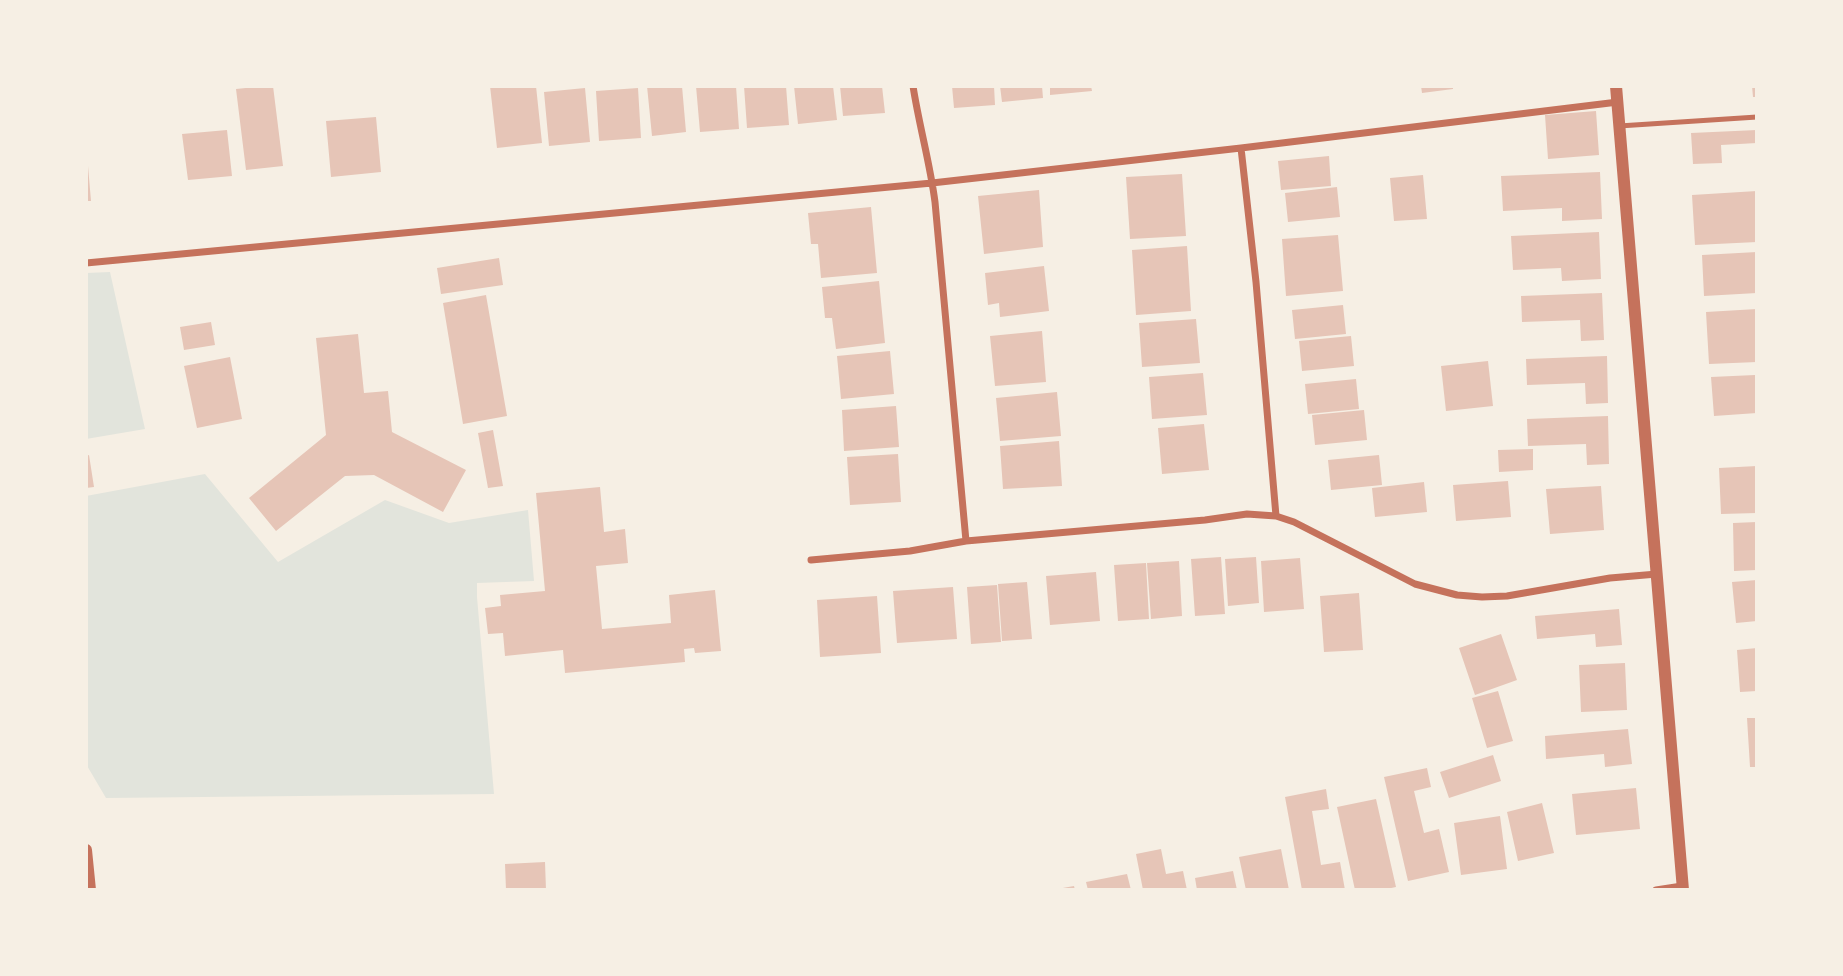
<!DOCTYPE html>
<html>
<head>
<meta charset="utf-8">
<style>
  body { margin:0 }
  #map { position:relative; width:1843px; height:976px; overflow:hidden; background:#f6efe4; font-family:"Roboto Condensed",sans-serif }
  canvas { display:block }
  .frame { position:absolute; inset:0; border:88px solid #f6efe4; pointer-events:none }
</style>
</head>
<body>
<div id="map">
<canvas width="1843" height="976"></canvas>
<div class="frame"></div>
</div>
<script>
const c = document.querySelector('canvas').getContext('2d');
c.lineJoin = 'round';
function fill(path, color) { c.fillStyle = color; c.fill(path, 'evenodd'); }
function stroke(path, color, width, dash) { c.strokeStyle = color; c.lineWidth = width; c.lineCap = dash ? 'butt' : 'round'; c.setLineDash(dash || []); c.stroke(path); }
fill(new Path2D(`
  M110 272 145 429 86 439V273Z
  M205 474 278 562 385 500 449 523 528 510 534 581 477 583V597L494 794 106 798 86 764V496Z`), '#e2e4dc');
fill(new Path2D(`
  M265 86H273L283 166 246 170 236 89Z
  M490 86H536L542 143 497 148Z
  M647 86H682L686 132 652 136Z
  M696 86H736L739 129 700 132Z
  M744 86H786L789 125 747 128Z
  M794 86H833L837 120 798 124Z
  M840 86H882L885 113 843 116Z
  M952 86H994L995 105 954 108Z
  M1000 86H1042L1043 98 1002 102Z
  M1050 86H1091L1092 91 1050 95Z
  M1421 86H1453V89L1422 93Z
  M1752 86H1757V97H1753Z
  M585 88 590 142 549 146 544 92Z
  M638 88 641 138 599 141 596 91Z
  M1596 111 1599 155 1548 159 1545 115Z
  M376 117 381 172 331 177 326 121Z
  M227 130 232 176 188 180 182 134Z
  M1757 130V143L1721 145 1722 163 1693 164 1691 133Z
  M1329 156 1331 186 1281 190 1278 161Z
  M86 166H88L91 201H86Z
  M1600 172 1602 219 1562 221V208L1503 211 1501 176Z
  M1182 174 1186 236 1130 239 1126 177Z
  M1423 175 1427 219 1394 221 1390 178Z
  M1337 187 1340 217 1288 222 1285 193Z
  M1039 190 1043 247 984 254 978 196Z
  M1757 191V242L1695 245 1692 195Z
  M871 207 877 273 821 278 818 244H811L808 213Z
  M1599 232 1601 279 1562 281 1561 268 1513 270 1511 236Z
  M1338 235 1343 291 1286 296 1282 239Z
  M1187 246 1191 311 1136 315 1132 250Z
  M1757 252V293L1704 296 1702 255Z
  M499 258 503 285 441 294 437 268Z
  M1044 266 1049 311 1000 317 999 303 988 305 985 273Z
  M879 281 885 343 836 349 832 318H825L822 287Z
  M1602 293 1604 340 1581 341 1580 320 1522 322 1521 296Z
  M486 295 507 416 463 424 443 303Z
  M1343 305 1346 334 1295 339 1292 310Z
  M1757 309V362L1709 364 1706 312Z
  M1196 319 1200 363 1142 367 1139 323Z
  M211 322 215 345 184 350 180 327Z
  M1042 331 1046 382 995 386 990 336Z
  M358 334 364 393 388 391 392 432 466 470 443 512 374 475 345 476 276 531 249 498 326 435 316 338Z
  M1351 336 1354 366 1302 371 1299 341Z
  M890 351 894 394 841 399 837 356Z
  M1607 356 1608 403 1586 404 1585 383 1527 385 1526 359Z
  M230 357 242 419 197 428 184 366Z
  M1488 361 1493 406 1446 411 1441 366Z
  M1203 373 1207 415 1152 419 1149 377Z
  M1755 375 1757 413 1714 416 1711 377Z
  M1356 379 1359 409 1308 414 1305 384Z
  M1057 392 1061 436 1000 441 996 398Z
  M896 406 899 447 844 451 842 410Z
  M1364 410 1367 440 1315 445 1312 415Z
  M1608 416 1609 464 1587 465 1586 444 1528 446 1527 419Z
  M1204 424 1209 470 1162 474 1158 428Z
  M493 430 503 486 488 488 478 433Z
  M1059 441 1062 486 1003 489 1000 446Z
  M1533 449V470L1499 472 1498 450Z
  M898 454 901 502 850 505 847 457Z
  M89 455 94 487 86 488V456Z
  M1379 455 1382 485 1331 490 1328 460Z
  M1757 466V513L1721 514 1719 468Z
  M1508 481 1511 517 1456 521 1453 485Z
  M1424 482 1427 512 1375 517 1372 488Z
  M1601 486 1604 530 1550 534 1546 489Z
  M600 487 604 532 625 529 628 563 596 566 602 629 671 623 669 595 715 590 721 651 695 653 694 648 684 649 685 662 565 673 563 650 505 656 503 633 488 634 485 608 501 606 500 595 545 591 536 493Z
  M1757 522V570L1734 571 1733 523Z
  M1221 557 1225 614 1195 616 1191 559Z
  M1256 557 1259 603 1228 606 1225 559Z
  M1300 558 1304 609 1264 612 1261 561Z
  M1179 561 1182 616 1151 619 1147 563Z
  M1146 563 1149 619 1118 621 1114 565Z
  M1096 572 1100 621 1050 625 1046 576Z
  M1757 580V621L1736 623 1732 582Z
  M1027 582 1032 639 1002 641 998 584Z
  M997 585 1001 642 971 644 967 587Z
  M953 587 957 639 897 643 893 591Z
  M1359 593 1363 650 1324 652 1320 596Z
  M877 596 881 653 820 657 817 600Z
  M1619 609 1622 645 1596 647 1595 634 1537 639 1535 616Z
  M1501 634 1517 680 1475 695 1459 648Z
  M1757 648V691L1740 692 1737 650Z
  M1625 663 1627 710 1581 712 1579 665Z
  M1498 691 1513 741 1487 748 1472 698Z
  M1747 718H1757V767H1750Z
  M1628 729 1632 764 1605 767 1604 754 1546 759 1545 736Z
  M1493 755 1501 781 1449 798 1440 772Z
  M1427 768 1431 787 1414 791 1424 833 1439 829 1449 872 1408 881 1384 777Z
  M1636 788 1640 829 1576 835 1572 794Z
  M1326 789 1329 809 1312 811 1321 865 1340 862 1345 890H1302L1285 797Z
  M1376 799 1396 887 1382 890H1355L1337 807Z
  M1542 803 1554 853 1518 861 1507 812Z
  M1500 816 1507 869 1461 875 1454 823Z
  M1161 849 1166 874 1183 871 1187 890H1143L1136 854Z
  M1281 849 1289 890H1246L1239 857Z
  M545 862 546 890H506L505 864Z
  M1233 871 1237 890H1197L1195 878Z
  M1127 874 1131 890H1088L1086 882Z
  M1074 886 1075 890H1057V889Z`), '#e6c5b7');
stroke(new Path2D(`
  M1619 126 1757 117`), '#c5725c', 5);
stroke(new Path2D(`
  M913 86C919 125 930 163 935 202L966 541
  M1241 148 1256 282 1276 516
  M86 263 932 183 1241 148 1618 102
  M811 560 910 551 966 541 1205 520 1247 514 1276 516 1294 522 1415 584 1457 595 1482 597 1507 596 1610 578 1657 574
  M1656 890 1682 886`), '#c5725c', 7);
stroke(new Path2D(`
  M1616 86 1683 890
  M86 850 90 890`), '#c5725c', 12);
</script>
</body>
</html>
